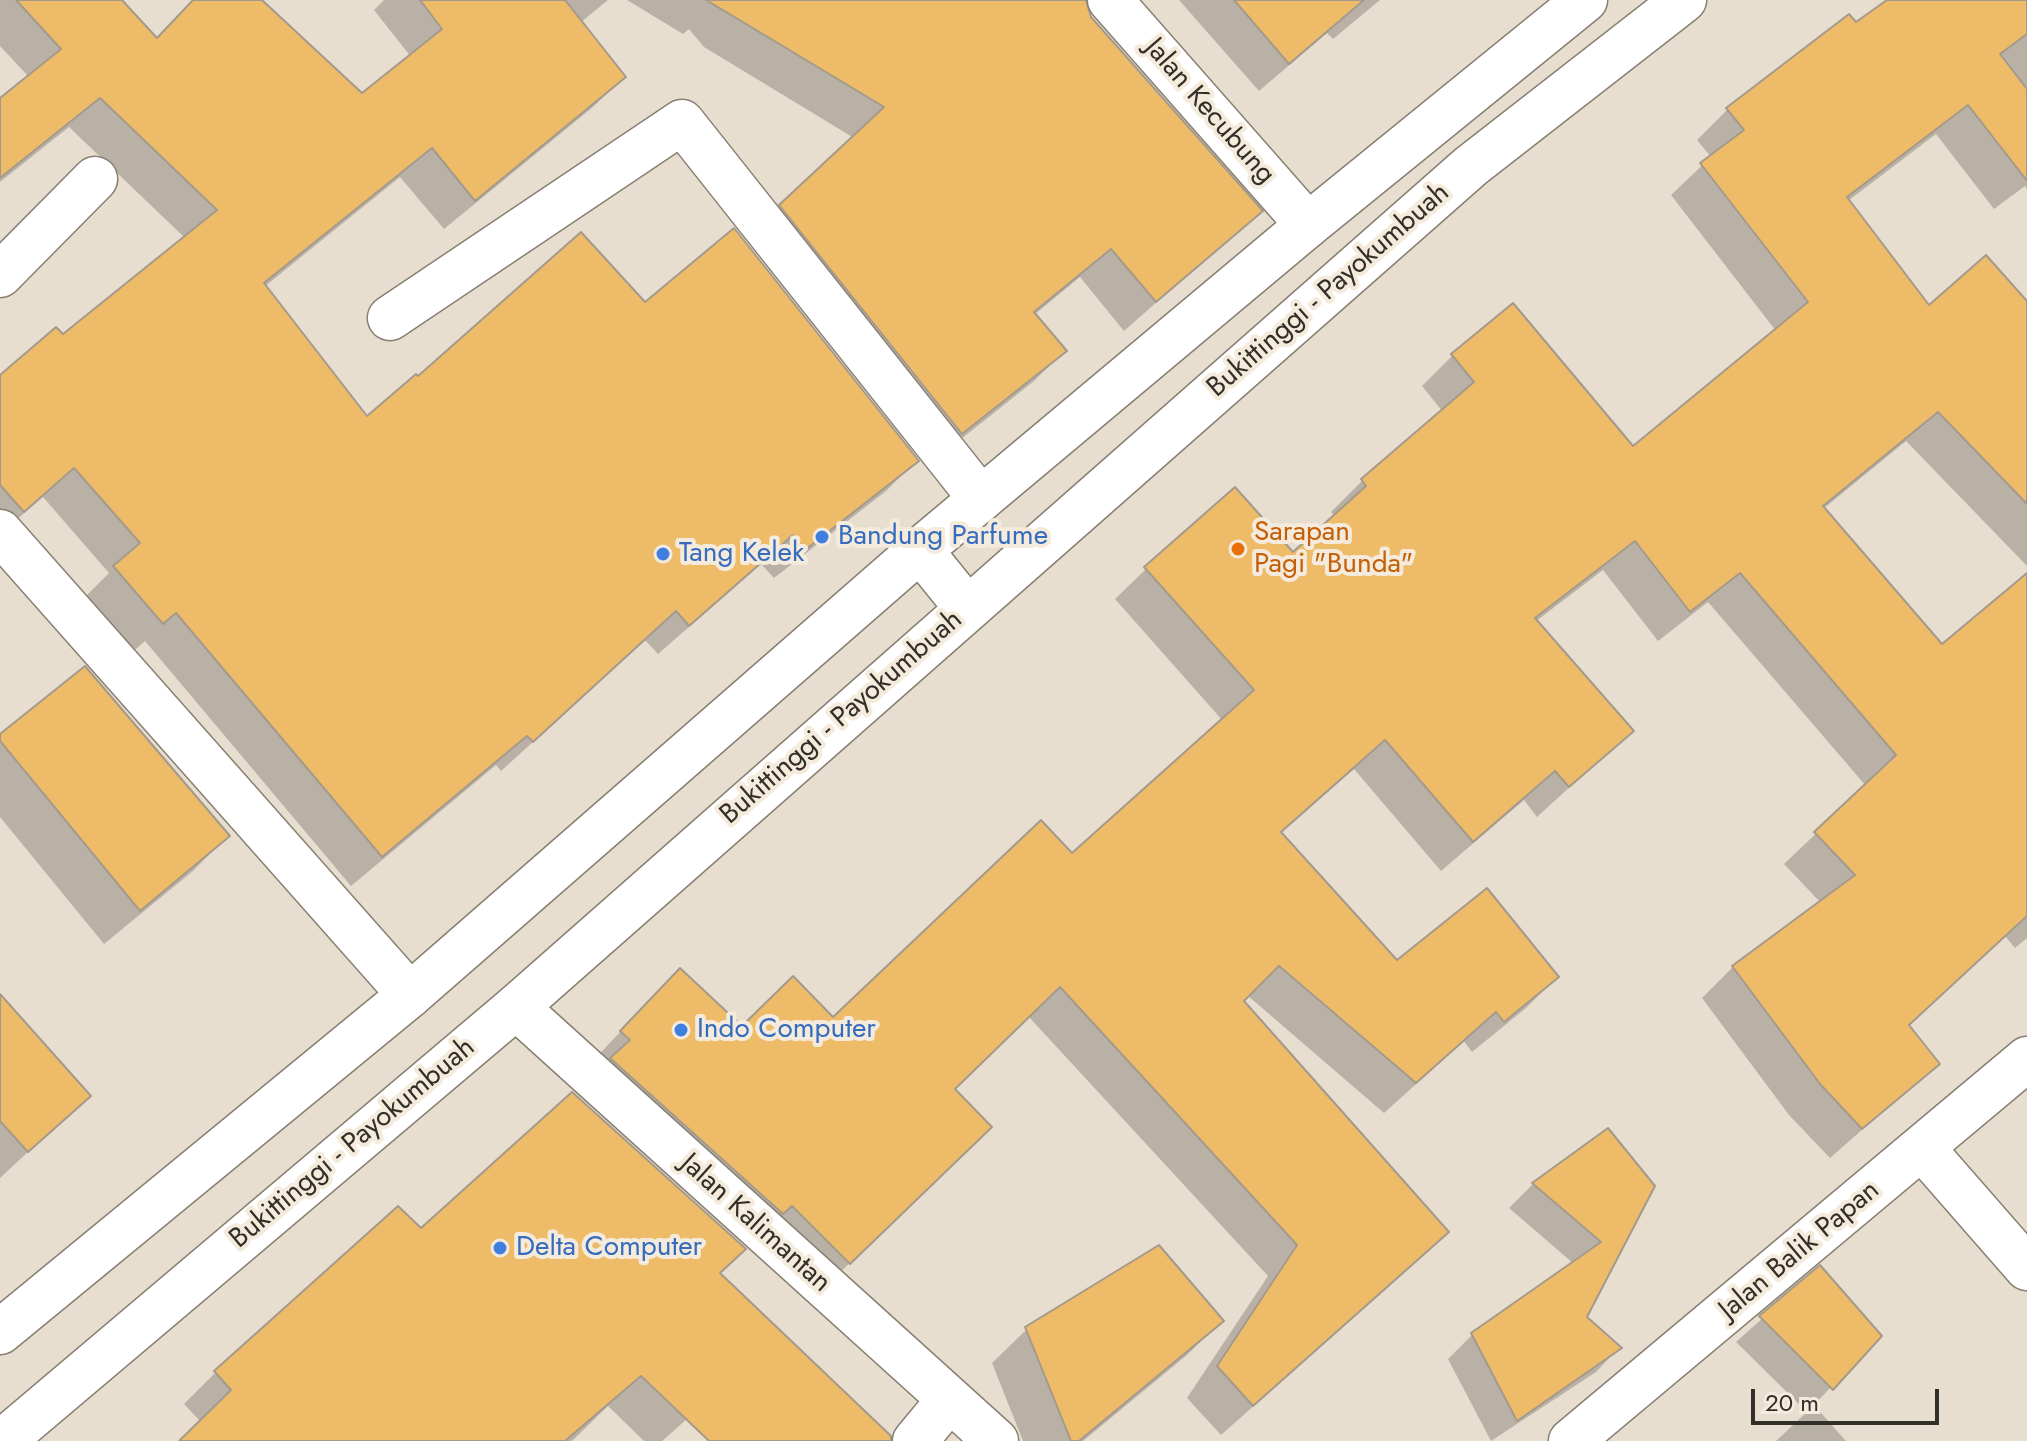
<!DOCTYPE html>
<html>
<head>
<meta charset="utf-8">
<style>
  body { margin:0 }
  #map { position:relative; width:2027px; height:1441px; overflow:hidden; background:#e8decf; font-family:Jost,sans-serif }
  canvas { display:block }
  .scale { position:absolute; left:1751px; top:1389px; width:188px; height:36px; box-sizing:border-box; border:4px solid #322e28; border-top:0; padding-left:10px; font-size:24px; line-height:28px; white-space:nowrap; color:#322e28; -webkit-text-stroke:6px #f5ebdc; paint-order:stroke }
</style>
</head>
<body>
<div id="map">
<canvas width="2027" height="1441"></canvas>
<div class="scale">20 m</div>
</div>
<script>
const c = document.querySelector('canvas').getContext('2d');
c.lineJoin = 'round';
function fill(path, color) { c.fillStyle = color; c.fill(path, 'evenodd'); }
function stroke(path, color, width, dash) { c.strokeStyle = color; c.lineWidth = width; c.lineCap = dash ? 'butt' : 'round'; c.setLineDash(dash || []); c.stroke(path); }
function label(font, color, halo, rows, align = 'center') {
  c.font = font + ' Jost,sans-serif'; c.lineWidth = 8; c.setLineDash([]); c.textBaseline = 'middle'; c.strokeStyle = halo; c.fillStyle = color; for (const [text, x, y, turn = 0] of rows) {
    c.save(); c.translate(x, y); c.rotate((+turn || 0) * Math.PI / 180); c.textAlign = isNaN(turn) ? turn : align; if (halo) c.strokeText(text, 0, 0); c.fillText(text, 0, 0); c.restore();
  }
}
fill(new Path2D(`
  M0 0H119L156 40 194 0H259L362 96 411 57 374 10 384 0H608L580 23 624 77 593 107 444 229 400 177 264 287 366 419 645 305 916 461 886 491 774 578 761 564 658 654 645 640 501 771 496 765 351 886 145 641 131 653 84 598 109 573 43 497 0 534V378L62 337 185 238 69 127 0 182V100L29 77 0 46Z
  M627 0H1084L1089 18 1260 211 1124 331 1080 277 1034 315 1064 351 1034 381 931 463 751 236 854 138 704 47 689 29 683 34Z
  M1179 0H1380L1333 39 1327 33 1259 91Z
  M1890 0H2027V189L2025 186 1994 209 1936 134 1848 201 1928 308 2027 304V566L1906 441 1823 509 1941 647 2027 576V938L2015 948 2005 936 1908 1026 1937 1064 1830 1158 1789 1115 1702 998 1733 967 1821 903 1784 864 1866 786 1708 602 1658 641 1603 570 1535 622 1631 731 1537 817 1524 800 1441 871 1354 769 1280 834 1396 963 1557 977 1526 1008 1472 1052 1464 1041 1384 1113 1247 995 1242 1001 1446 1232 1415 1263 1221 1435 1187 1398 1268 1276 1028 1016 953 1090 958 1157 818 1294 591 1063 649 1001 742 1029 833 1020 1071 856 1223 721 1115 599 1146 569 1292 555 1335 516 1331 512 1362 481 1443 412 1422 386 1452 356 1633 449 1776 331 1671 195 1711 157 1697 140 1728 109Z
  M0 737 227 836 193 871 104 944 0 817Z
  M0 997 88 1096 0 1178Z
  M1607 1130 1653 1186 1585 1317 1619 1348 1596 1372 1491 1441 1448 1359 1472 1335 1574 1264 1509 1208 1533 1184Z
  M421 1231 718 1274 748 1365 662 1441H644L608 1406 572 1441H182L201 1422 184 1404 216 1372Z
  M1819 1268 1879 1336 1814 1405 1846 1441H1776L1807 1412 1736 1342Z
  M1221 1321 1187 1355 1083 1441H1023L992 1363 1027 1329Z`), '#0003');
const building = new Path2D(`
  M16 0H122L157 38 193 0H262L362 93 442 29 420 0H565L626 77 475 201 432 148 264 283 367 416 416 374 418 376 581 232 645 302 734 228 919 461 805 550 793 535 689 626 676 611 533 742 527 736 382 857 176 613 163 624 113 566 140 543 74 468 24 512 0 485V375L56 327 63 334 217 210 100 98 0 178V98L61 49Z
  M706 0H1086L1091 17 1263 211 1156 302 1111 249 1034 312 1067 351 962 434 779 205 884 107Z
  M1234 0H1364L1289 64Z
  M1887 0H2027V34L2000 54 2027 89V181L1968 105 1847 197 1929 305 1986 255 2027 301V504L1938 412 1823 506 1942 644 2027 573V916L1909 1025 1940 1064 1862 1129 1820 1084 1732 966 1855 875 1814 832 1896 755 1740 573 1690 612 1635 541 1535 618 1634 731 1569 787 1555 771 1473 842 1385 740 1281 832 1397 960 1487 888 1559 977 1504 1022 1496 1012 1416 1083 1279 966 1244 1001 1449 1232 1253 1406 1217 1366 1297 1245 1060 987 955 1089 992 1127 850 1264 792 1206 783 1214 610 1058 630 1040 620 1031 680 968 742 1026 793 976 833 1017 1041 820 1072 853 1254 690 1144 567 1235 487 1293 552 1366 486 1361 479 1474 382 1451 354 1513 303 1633 446 1808 302 1700 163 1744 130 1726 108 1849 14 1856 22Z
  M85 666 230 836 140 911 0 741V734Z
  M0 994 91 1096 28 1152 0 1121Z
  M572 1092 746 1249 720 1273 891 1436V1441H709L641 1376 565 1441H179L231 1390 214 1371 398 1206 421 1228Z
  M1608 1128 1655 1186 1587 1317 1622 1348 1517 1421 1471 1333 1601 1242 1532 1183Z
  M1159 1245 1224 1321 1079 1441H1071L1025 1327Z
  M1820 1265 1882 1336 1833 1390 1759 1316Z`);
fill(building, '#eebb69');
stroke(building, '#a49a8c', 2);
const minor = new Path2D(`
  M1110 0 1308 225
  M0 275 95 179
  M390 318 682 122 981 499
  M0 532 410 995
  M516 1007 996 1441
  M1923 1149 2027 1268
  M915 1441 949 1400
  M1571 1441 2027 1059`);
const highway = new Path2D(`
  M920 550 967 608
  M0 1332 410 995 920 550 1308 225 1585 0
  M3 1441 516 1007 1471 166 1684 0`);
stroke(minor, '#887f72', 47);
stroke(highway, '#887f72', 47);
stroke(minor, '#fff', 44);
stroke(highway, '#fff', 44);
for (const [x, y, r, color] of [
  [822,537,8,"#3f7fe0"],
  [1238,549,8,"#e8710a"],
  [663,554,8,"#3f7fe0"],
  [681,1030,8,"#3f7fe0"],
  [500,1248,8,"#3f7fe0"]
]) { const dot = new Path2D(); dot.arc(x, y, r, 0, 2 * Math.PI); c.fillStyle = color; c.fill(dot); stroke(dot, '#f5ebdc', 3); }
label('28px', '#322e28', '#f5ebdc', [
  ["Jalan Kecubung",1209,112,49],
  ["Bukittinggi - Payokumbuah",1329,291,-41],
  ["Bukittinggi - Payokumbuah",842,718,-41],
  ["Bukittinggi - Payokumbuah",353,1144,-40],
  ["Jalan Kalimantan",755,1224,42],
  ["Jalan Balik Papan",1800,1251,-40]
]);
label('28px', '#c56008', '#f5ebdc', [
  ["Sarapan",1254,533],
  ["Pagi \"Bunda\"",1254,565]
], 'left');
label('28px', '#366cbe', '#f5ebdc', [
  ["Bandung Parfume",838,537],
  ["Tang Kelek",679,554],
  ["Indo Computer",697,1030],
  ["Delta Computer",516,1248]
], 'left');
</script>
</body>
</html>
